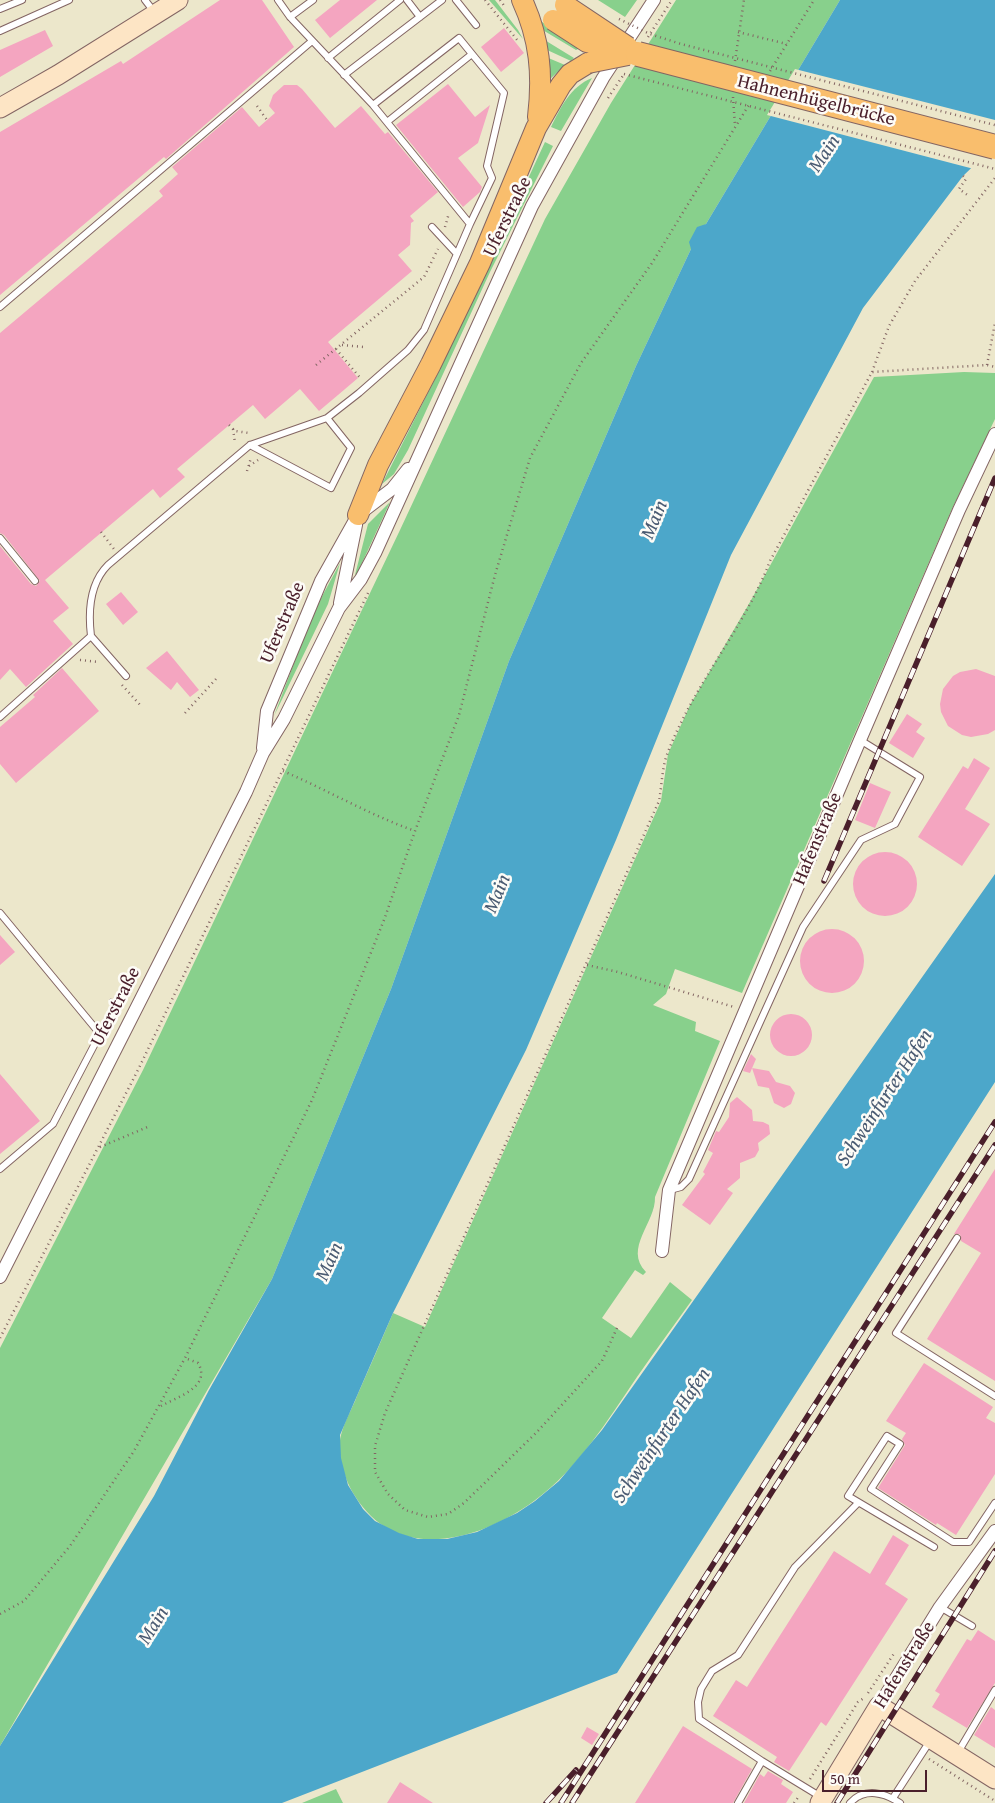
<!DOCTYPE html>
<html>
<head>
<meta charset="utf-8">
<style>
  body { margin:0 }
  #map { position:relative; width:995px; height:1803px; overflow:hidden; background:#ece7cb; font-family:"Gentium Book Plus",serif }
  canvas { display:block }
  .scale { position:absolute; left:822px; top:1770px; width:105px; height:22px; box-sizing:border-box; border:2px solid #4a1f2b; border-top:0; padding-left:6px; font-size:15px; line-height:18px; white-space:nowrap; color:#4a1f2b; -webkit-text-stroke:4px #fdfcf7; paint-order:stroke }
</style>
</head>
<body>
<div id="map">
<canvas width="995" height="1803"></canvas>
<div class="scale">50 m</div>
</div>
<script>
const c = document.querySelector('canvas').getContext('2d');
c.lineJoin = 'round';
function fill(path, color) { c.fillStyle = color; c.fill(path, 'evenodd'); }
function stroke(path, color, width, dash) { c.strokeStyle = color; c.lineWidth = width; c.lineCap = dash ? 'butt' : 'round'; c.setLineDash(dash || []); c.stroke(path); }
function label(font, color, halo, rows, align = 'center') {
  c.font = font + ' "Gentium Book Plus",serif'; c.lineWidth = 5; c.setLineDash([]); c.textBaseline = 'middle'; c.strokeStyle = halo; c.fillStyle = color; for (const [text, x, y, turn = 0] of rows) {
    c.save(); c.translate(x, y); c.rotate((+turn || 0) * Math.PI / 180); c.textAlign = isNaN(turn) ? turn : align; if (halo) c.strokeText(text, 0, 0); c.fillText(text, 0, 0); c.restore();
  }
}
fill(new Path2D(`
  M489 0H495L518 30 523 39Z
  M598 0H637L625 17Z
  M676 0H840L706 224C699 228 691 241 691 249L636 366 509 661 391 989 272 1279 0 1746V1348L143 1070 400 530 545 219 611 103Z
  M539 20 579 46 578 49 576 50 541 29Z
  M543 39 574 58 571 61 545 49Z
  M546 57 565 65 549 80Z
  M592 78 561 131 551 127C561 107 570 87 592 78Z
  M545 142 553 146 490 272 408 450 394 474 382 484 440 369Z
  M964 372 995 373V419L952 509 742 993 675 969 666 994 653 1005 696 1022 695 1031 720 1041 655 1197C656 1223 623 1248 646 1272L643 1275 635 1270 602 1318 631 1338 670 1282 692 1300C674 1325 655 1351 637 1377 607 1421 578 1469 534 1501 480 1541 397 1564 355 1496 345 1481 336 1453 341 1435 344 1422 352 1409 357 1396 369 1369 381 1341 393 1313L425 1327 661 801 668 754 690 705 750 602 874 377Z
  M390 502 357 574 355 575 368 524Z
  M340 563 328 604 274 716 313 613Z
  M336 1789 343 1803H302Z`), '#88d08c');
fill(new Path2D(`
  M840 0H995V145L963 176 863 308 731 555 616 840 526 1050 393 1313 340 1435 341 1458 348 1485 363 1509 375 1521 399 1533 418 1539H447L477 1532 517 1513 535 1501 559 1481 602 1430 995 874V1082L617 1673 282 1803H0V1746L154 1496 209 1390 272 1279 391 989 509 661 636 366 691 249 689 242 697 227 706 224Z`), '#4ca7ca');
fill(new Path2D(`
  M795 69 995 120V148L974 169 767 115Z`), '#ece7cb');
fill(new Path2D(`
  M220 0H262L294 47 166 159 164 157 0 295V132L121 61 123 64Z
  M340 0H377L330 38 315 20Z
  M504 28 524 53 501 72 481 47Z
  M45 30 53 46 0 77V50Z
  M448 84 475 117 490 105 478 143 458 158 482 187 480 192 463 207 396 125Z
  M284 85H297L302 89 335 128 361 106 385 134 388 132 438 192 410 216 414 221 411 223 410 245 398 255 412 271 328 342 358 378 338 395 319 411 300 389 265 419 253 405 177 469 185 477 160 498 153 489 45 580 69 608 53 621 73 644 26 687 10 669 0 680V546L31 584 36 586 40 581 4 535 0 533V333L163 196 159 191 178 174 172 167 242 107 259 127 275 113 269 106 273 95Z
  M121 592 138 612 123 625 106 604Z
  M167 651 199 690 190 697 177 682 171 690 146 668Z
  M62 668 99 711 16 783 0 764V727L35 697 33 695Z
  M976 669 995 676V730L988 734 971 737 962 735 948 726 941 712 940 704 943 689 953 676 960 672Z
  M907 714 922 724 916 732 925 738 913 758 889 743Z
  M974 758 990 768 965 809 990 824 962 866 918 837 963 766 968 769Z
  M870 783 891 792 875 828 855 820Z
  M853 884a32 32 0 1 1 64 0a32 32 0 1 1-64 0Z
  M800 961a32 32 0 1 1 64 0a32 32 0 1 1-64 0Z
  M0 935 15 952 0 965Z
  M770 1035a21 21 0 1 1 42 0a21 21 0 1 1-42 0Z
  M751 1054 756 1059 750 1073 743 1071Z
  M752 1068 769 1071 776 1082 790 1086 795 1093 791 1104 784 1108 774 1103 769 1088 758 1086Z
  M0 1074 40 1121 0 1154Z
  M737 1097 752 1110 753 1121 763 1122 769 1125 770 1134 758 1143 759 1150 755 1157 740 1163V1178L727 1189 733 1193 710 1225 682 1205 705 1174 703 1172 713 1153 708 1150 716 1131 719 1132 729 1117 730 1103Z
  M995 1169V1381L927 1339 981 1253 961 1241 960 1234H954Z
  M924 1363 993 1407 986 1418 995 1423V1474L956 1535 937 1523 936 1525 878 1488 905 1445 902 1439 906 1433 886 1421Z
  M893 1535 909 1545 885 1584 908 1599 826 1726 821 1722 789 1771 774 1762 777 1757 713 1716 736 1680 747 1687 834 1551 870 1574Z
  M978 1630 995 1641V1683L967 1728 932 1707 940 1694 935 1691 967 1639 971 1641Z
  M991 1707 995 1710V1748L974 1735Z
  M683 1726 752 1769 733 1803H635Z
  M587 1727 599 1734 592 1745 581 1738Z
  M768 1771 783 1780 781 1784 793 1792 786 1803H744L760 1774 764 1777Z
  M400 1782 433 1803H387Z`), '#f4a5c0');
const lane = new Path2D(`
  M145 0 155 13
  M278 0 290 17 373 105 470 224 457 254
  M407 0 420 17
  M456 0 476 25
  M0 9 22 0
  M290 17 313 0
  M0 31 69 0
  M328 58 400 0
  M344 75 442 0
  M373 105 459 38 472 54 387 122
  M470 224 492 178 487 166 504 93 472 54
  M0 307 312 41
  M250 445 331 488 351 448 327 418
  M0 538 35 581
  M91 636C88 611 90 583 108 565L250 445 327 418 359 393 408 350 424 330 457 254 432 227
  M0 717 91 636 126 676
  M0 913 100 1034 53 1124 0 1169
  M670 1190 681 1187 689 1179 803 927 861 840 895 824 920 777 860 740
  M957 1238 896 1333 995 1396
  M934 1547 848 1496 887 1436 900 1444 871 1489 953 1542H969L995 1503
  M940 1607 972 1626
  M957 1754 995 1690
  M821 1797 762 1761 699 1719 698 1702 701 1689 712 1671 738 1655 795 1567 858 1503
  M893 1798 930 1741
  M738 1803 762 1761
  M850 1803C865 1787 885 1793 900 1803`);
const street = new Path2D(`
  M340 603 356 525
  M263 748 267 711 321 581 358 515 392 489 408 469
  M662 1251 669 1190 860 740 959 510 995 434
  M0 1277 246 792 263 753 284 719 339 608 361 579 375 553 532 206 603 78 654 0
  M879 1706 940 1607 995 1531`);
const secondary = new Path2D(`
  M0 108 58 75 178 0
  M820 1803 879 1706 995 1779`);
const primary = new Path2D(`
  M522 0C540 39 543 75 538 117
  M358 515 378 465 431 364 480 263 536 128 561 85 570 74 588 63`);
stroke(lane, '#836563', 8);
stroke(street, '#836563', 14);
stroke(secondary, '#836563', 21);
stroke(primary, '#836563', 22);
stroke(new Path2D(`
  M485 0 518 41
  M500 0 505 7
  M738 32 787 44
  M648 37 672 0
  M735 61 744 0
  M770 71 814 0
  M733 97 735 126
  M608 98 624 74
  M257 106 267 120
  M963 176 966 179 959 189 969 196
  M445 227 449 213
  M342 345 364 347
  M336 349 361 379
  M316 365 424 277 438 249
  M987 365 995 323
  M872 372 889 326 915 281 995 178
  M229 425 235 431 249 433
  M233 429 235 443
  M249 466 258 460
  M247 471 251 458
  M101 532 114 549
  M80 660 99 662
  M122 685 142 707
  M185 713 216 679
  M283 771C327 790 370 815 415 831
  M587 965 618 972 734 1007
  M110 999 120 1015
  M100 1147 150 1126
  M617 1328 602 1361 536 1433 464 1503 448 1514 428 1517 405 1510 388 1494 375 1472V1446L385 1413 659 801C662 785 662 766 668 752 694 684 744 629 770 561L872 372 987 365 995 367
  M0 1338 139 1068 368 593
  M161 1406C177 1397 212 1387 198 1363L185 1358
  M0 1614 24 1601 70 1546 134 1451 185 1358 312 1100 384 920 415 831 459 715 495 575 530 458 581 363 652 263 750 103
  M868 1693 895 1652
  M929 1759 995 1801
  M810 1779 858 1702 864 1698
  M794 1803 799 1796`), '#836563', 2.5, [1, 4]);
stroke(lane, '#fff', 6);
stroke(street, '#fff', 12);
stroke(secondary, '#fde5c5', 19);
stroke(primary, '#f9be6d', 20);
const rail = new Path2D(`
  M824 881 995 478
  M546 1803 576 1770
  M561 1803 995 1122
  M572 1803 995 1145
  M837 1803 995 1551`);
stroke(rail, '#4a1f2b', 5.5);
stroke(rail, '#fdfcf7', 4, [11]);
const primaryBridge = new Path2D(`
  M565 5 628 47
  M553 20 587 42 638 54
  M588 63 628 55`);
const highwayBridge = new Path2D(`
  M638 54 995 147`);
stroke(primaryBridge, '#836563', 22, []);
stroke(highwayBridge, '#836563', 26, []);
stroke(new Path2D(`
  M619 19 650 34 681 44 995 125
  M624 74 995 169`), '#836563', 2.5, [1, 4]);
stroke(primaryBridge, '#f9be6d', 20);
stroke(highwayBridge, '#f9be6d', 24);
label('19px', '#4a1f2b', '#fdfcf7', [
  ["Hahnenhügelbrücke",816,101,14],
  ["Uferstraße",508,217,-64],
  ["Uferstraße",283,623,-67],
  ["Hafenstraße",818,839,-67],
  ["Uferstraße",116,1007,-63],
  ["Hafenstraße",905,1665,-58]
]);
label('italic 20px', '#4b5c73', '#fdfcf7', [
  ["Main",825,154,-56],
  ["Main",655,520,-67],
  ["Main",498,894,-67],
  ["Schweinfurter Hafen",885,1098,-57],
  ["Main",330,1262,-65],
  ["Schweinfurter Hafen",662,1436,-56],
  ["Main",154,1626,-58]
]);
</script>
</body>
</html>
